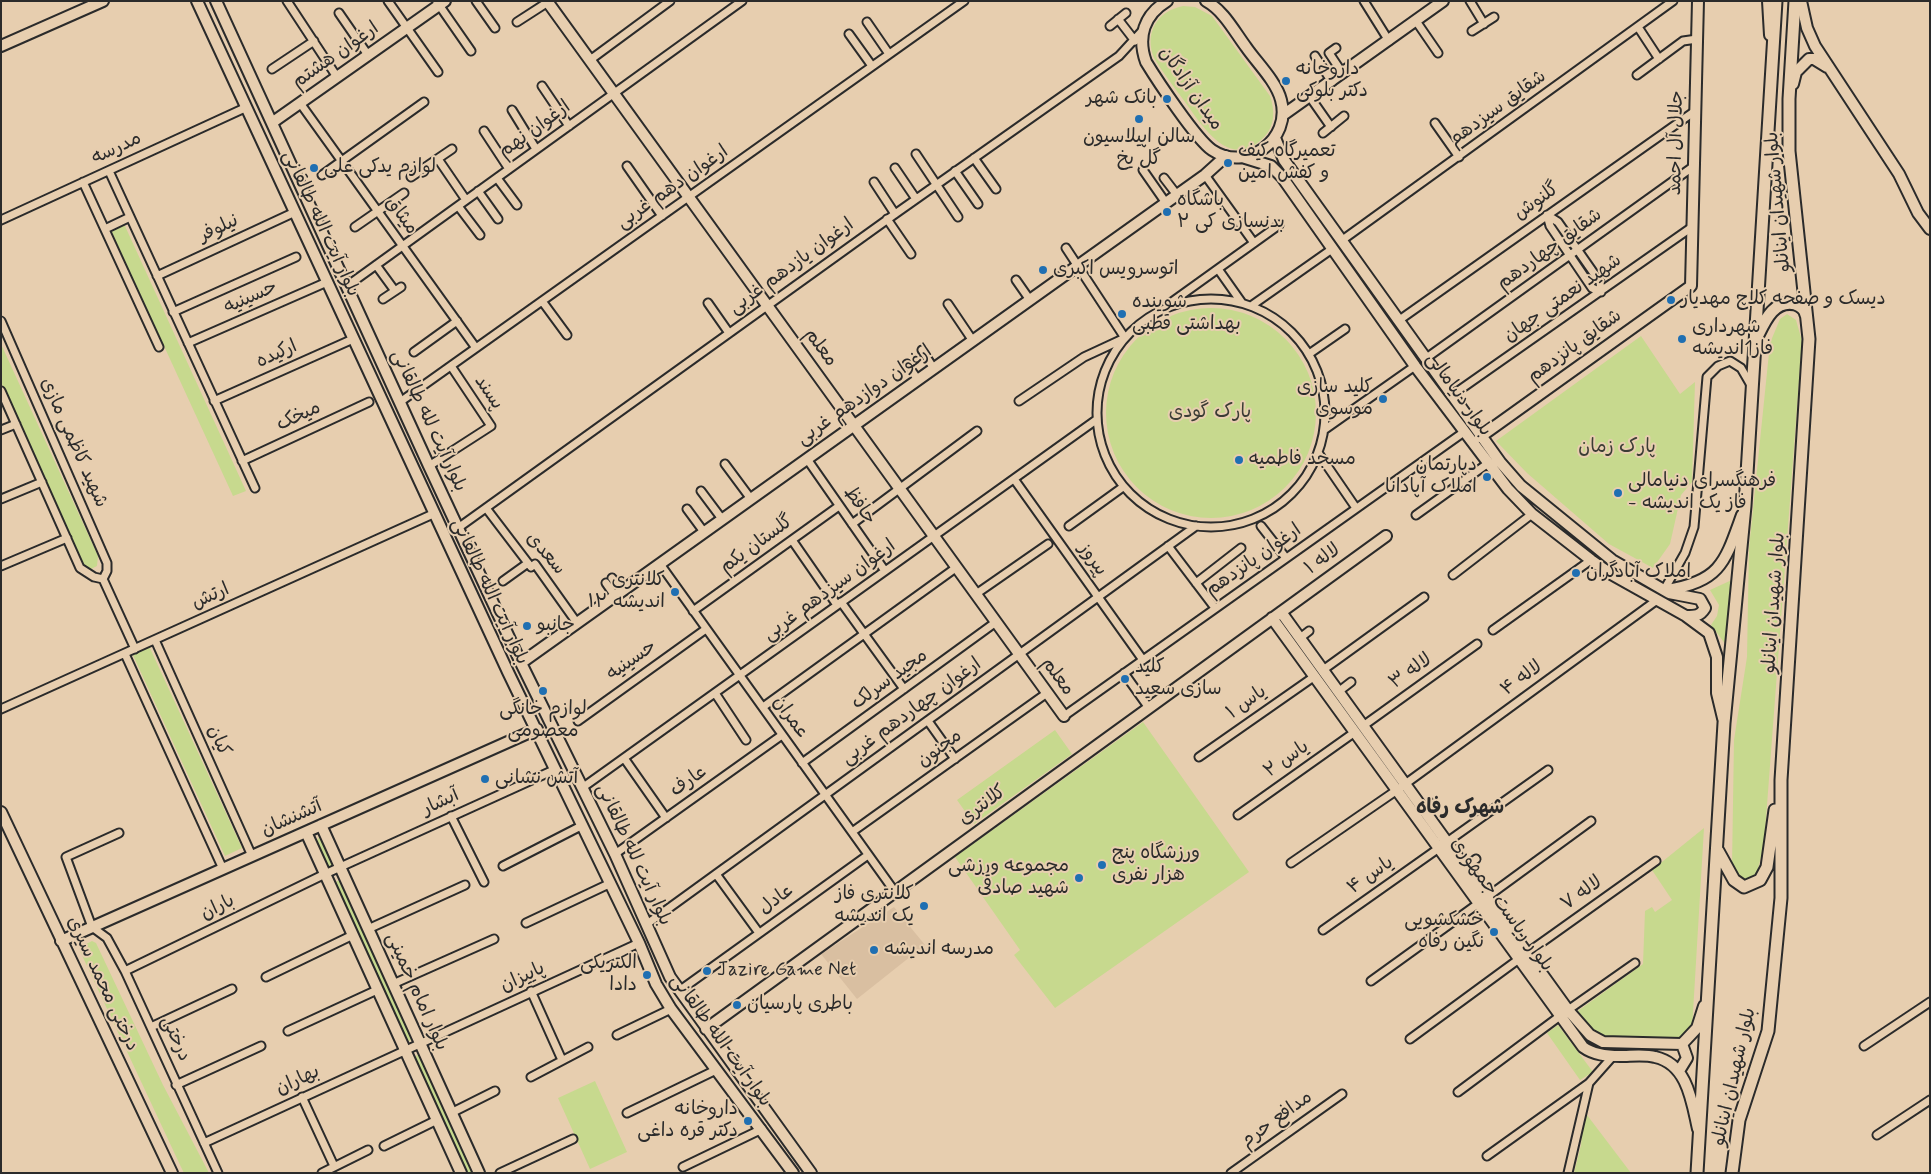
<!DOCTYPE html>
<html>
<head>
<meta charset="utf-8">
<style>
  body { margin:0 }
  #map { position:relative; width:1931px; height:1174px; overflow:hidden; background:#e7ceaf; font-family:Mynerve,sans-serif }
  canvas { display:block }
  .frame { position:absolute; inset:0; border:2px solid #2b2b2b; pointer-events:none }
</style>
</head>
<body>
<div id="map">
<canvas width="1931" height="1174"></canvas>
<div class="frame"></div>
</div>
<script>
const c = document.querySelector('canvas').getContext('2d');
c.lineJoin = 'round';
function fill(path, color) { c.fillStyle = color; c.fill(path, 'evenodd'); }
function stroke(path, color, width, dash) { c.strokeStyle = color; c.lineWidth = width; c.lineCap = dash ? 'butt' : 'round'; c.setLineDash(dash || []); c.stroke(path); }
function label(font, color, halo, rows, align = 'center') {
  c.font = font + ' Mynerve,"Playpen Sans Arabic",sans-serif'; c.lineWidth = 4; c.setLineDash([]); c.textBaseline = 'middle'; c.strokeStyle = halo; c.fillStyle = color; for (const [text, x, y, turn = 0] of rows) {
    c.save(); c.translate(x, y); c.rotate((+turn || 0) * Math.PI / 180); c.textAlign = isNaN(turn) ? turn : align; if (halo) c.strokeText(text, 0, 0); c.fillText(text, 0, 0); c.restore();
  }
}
fill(new Path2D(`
  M894 907 925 945 857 999 821 954Z`), '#d9bfa1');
fill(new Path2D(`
  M1183 6 1195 7 1212 16 1270 96C1275 110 1275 125 1265 136 1231 173 1203 127 1185 102 1174 87 1163 73 1154 58 1144 33 1157 11 1183 6Z
  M121 224 125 226 246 491 233 496 112 233 113 227Z
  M1106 413a105 105 0 1 1 210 0a105 105 0 1 1-210 0Z
  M1787 314 1796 320 1802 341 1764 845 1758 869 1750 882 1741 880 1732 866 1734 740 1747 657 1749 548 1770 343 1780 319Z
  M1641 336 1680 394 1695 382 1692 482 1681 495 1670 544 1653 568 1609 544 1527 473 1496 441Z
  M1 344 98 556 97 566 91 569 84 566 1 382Z
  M1734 579 1729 649 1711 625 1717 616 1719 605 1710 590Z
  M149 646 242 848 225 856 132 653Z
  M1143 722 1249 872 1055 1008 1014 955 1020 950 955 857Z
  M1055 730 1072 754 974 824 957 800Z
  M1704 828 1692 1029 1686 1037H1601L1575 1013 1643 964 1645 911 1652 907 1655 912 1672 900 1652 870Z
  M319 837 323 838 333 864 332 866H326L316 842Z
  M337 881H342L413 1037 410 1041 406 1040 335 884Z
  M92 941 96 943 163 1085 209 1173H184L181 1167 80 951V947Z
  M1558 1025 1593 1072 1580 1080 1547 1033Z
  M417 1055 422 1057 474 1173H466L415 1058Z
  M595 1081 627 1152 590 1169 558 1098Z
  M1584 1111 1631 1173H1574L1581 1145Z`), '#c7d98e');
const street = new Path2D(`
  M287 1 337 77
  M388 1 438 72
  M476 1 495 28
  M1364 1 1389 41
  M1470 1 1484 24
  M437 2 471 51
  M339 13 368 55
  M1118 19 1135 41
  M1416 21 1438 53
  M517 22 548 2
  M867 22 889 54
  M1110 26 1126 13
  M1638 27 1659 59
  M1472 31 1494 17
  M849 34 872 66
  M1336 48 1329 53 1343 74
  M1315 56 1332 82
  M590 60 670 1
  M272 69 314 41
  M1637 75 1683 41 1697 39
  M542 86 569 126
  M1310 97 1331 127
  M300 103 476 348
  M512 110 536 149
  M1435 123 1459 157
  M484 131 509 169
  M1323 133 1344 116
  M916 154 958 217
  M974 158 996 189
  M438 159 466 200
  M627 166 662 216
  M895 168 916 199
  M1143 170 1166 203
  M109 171 255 488
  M955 171 978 204
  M322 175 424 102
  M1205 175 1254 243
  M411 177 452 149
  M497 178 517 205
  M1164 178 1177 195
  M83 182 159 347
  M874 182 895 214
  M478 191 498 219
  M458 206 480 235
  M1547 215 1558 222 1600 282 1601 292 1592 288 1550 226Z
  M887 219 911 254
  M1 220 247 107
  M355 227 404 193
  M105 229 130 217
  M1341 241 1673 1
  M376 265 395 291
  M1218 269 1242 303
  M157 276 295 212
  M1016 280 1030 300
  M347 286 742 1
  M1097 413a114 114 0 1 1 228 0a114 114 0 1 1-228 0Z
  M383 299 401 287
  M542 301 567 335
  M708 303 729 333
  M948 304 973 341
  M1169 304 1279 225
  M1251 306 1332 249
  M173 312 296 257
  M1 321 107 563V571L103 579 94 577 80 568 1 391
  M1398 321 1695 111
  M188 343 327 282
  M922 350 934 369
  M414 352 457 321
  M1309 354 1345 329
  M1425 359 1694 166
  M907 364 918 380
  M1451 396 1692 227
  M214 401 353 339
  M1019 401 1084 357 1125 338 1066 248
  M400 402 964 1
  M1 430 16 424
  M1324 430 1415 366
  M1319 454 1356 508
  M807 459 885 571
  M242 461 369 402
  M725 464 751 499
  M429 466 491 426 451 366
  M1014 479 1143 660
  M701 491 722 519
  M1 499 42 482
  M486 508 531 567 535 564 577 623
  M687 509 704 532
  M1416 515 1487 464
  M852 524 977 431
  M1069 526 1123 487
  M1261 526 1286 558
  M458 528 895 214 1119 56 1142 31
  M792 540 837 605
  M1168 546 1215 608
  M660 564 895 892
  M1 566 67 538
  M1453 575 1532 514
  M612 578 622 590
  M103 579 135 649
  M503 581 528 563
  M606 583 615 596
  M1196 583 1241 548
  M1664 590 1685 553 1694 527 1707 377 1718 366 1730 361 1741 368 1752 387
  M976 594 1048 544
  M841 602 904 689
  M693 611 839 506
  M1493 630 1591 560
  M1300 638 1309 631
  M155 640 252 856
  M125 654 223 869
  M1323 670 1424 597
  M1124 673 1149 708
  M1338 692 1351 682
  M715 693 746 740
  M763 707 957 567
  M1 709 433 514
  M1064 716 1464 432
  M578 721 706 629
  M928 721 955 759
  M1363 726 1477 644
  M1199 757 1315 676
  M624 758 666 818
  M802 763 996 622
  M582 788 1096 420
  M1424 810 1434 803
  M1238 815 1355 732
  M451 816 484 882
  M852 832 1047 693
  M119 833 66 857 92 927 107 938 125 971 218 1173
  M1447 842 1548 770
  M615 854 782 735
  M1291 863 1397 790 1657 600
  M503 866 583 825
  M1465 867 1476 859
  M716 874 759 933
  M1487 897 1591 821
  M526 923 611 883
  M647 924 1196 526
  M368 929 465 885
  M1323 930 1439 848
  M1527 953 1656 861
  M125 971 325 874 556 769
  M266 977 353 935
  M1371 981 1479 903
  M393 984 494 939
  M531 991 562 1060
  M679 991 868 855
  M1568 1010 1635 963
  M151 1027 232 989
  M288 1031 377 990
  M617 1035 671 1009
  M1410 1039 1519 959
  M1864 1046 1930 1002
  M531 1077 588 1047
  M176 1085 261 1046
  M1458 1092 1560 1016
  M302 1097 334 1166
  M451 1113 495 1091
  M627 1113 716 1070
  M1877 1135 1930 1100
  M204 1143 639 943
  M384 1146 437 1120
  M1487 1156 1589 1083 1613 1056
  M683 1167 762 1129
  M322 1173 368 1150
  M500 1173 573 1139
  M1231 1173 1342 1094
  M1568 1173 1589 1083`);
const secondary = new Path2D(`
  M197 1 508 672 639 943 656 984 671 1009 793 1173
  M216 1 429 466 521 663 615 854 670 977 811 1173
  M547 1 1064 716
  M1167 1C1144 15 1137 37 1146 62 1157 80 1196 139 1212 150 1246 173 1292 140 1281 100 1276 81 1257 63 1246 47 1234 31 1224 11 1206 1
  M1768 1 1770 35
  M1801 1 1807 28 1815 46 1899 174 1918 213 1930 229
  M1 46 103 1
  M1793 84 1796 72 1809 59H1814L1827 67
  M1283 115 1443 1
  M273 122 445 1
  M1275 138 1284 160 1500 462 1521 486 1612 560 1669 593 1700 599 1705 608C1700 616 1696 616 1686 616
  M1242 157 1271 166 1282 177 1415 366 1508 489 1532 514 1591 560 1611 574 1686 616 1709 633 1717 657V693L1723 718
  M1480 437 1691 286 1698 1
  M1667 590C1721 581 1725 562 1742 515
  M1281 612 1568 1010 1590 1035 1603 1042 1682 1044 1697 1028 1704 1006
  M1272 618 1583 1047C1594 1055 1607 1056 1620 1056 1631 1056 1645 1054 1655 1057 1688 1064 1692 1103 1698 1129
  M521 663 1205 175 1226 156
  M1 812 172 1173
  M321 825 479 1173
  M306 832 461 1173
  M61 941 537 729
  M706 1029 1386 536
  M1679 1071 1687 1058 1682 1044`);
const primary = new Path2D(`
  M1756 339C1764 323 1773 299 1795 304 1801 306 1805 309 1806 315
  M1718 851 1734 880 1744 887 1760 880 1767 867 1775 810
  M1697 1173 1724 723 1745 506 1776 1
  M1732 1173 1739 1120 1768 1031 1781 898V780L1809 339 1789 151V99L1795 1`);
stroke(street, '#2b2b2b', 11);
stroke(secondary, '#2b2b2b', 14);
stroke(primary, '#2b2b2b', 15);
stroke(street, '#e7ceaf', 7);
stroke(secondary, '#e7ceaf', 10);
stroke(primary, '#e7ceaf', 11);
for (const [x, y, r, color] of [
  [1286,81,5,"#1f6fb2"],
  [1167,99,5,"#1f6fb2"],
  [1139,119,5,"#1f6fb2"],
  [1228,163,5,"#1f6fb2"],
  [314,168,5,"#1f6fb2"],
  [1167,212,5,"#1f6fb2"],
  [1043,270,5,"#1f6fb2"],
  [1671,300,5,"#1f6fb2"],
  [1122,314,5,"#1f6fb2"],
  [1682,339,5,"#1f6fb2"],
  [1383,399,5,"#1f6fb2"],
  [1239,460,5,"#1f6fb2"],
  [1487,477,5,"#1f6fb2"],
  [1618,493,5,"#1f6fb2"],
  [1576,573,5,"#1f6fb2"],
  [675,592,5,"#1f6fb2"],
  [527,626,5,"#1f6fb2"],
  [1125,679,5,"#1f6fb2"],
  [543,691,5,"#1f6fb2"],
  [485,779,5,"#1f6fb2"],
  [1102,865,5,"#1f6fb2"],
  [1079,878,5,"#1f6fb2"],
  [924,906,5,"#1f6fb2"],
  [1494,932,5,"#1f6fb2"],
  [874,950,5,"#1f6fb2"],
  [707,971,5,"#1f6fb2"],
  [647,975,5,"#1f6fb2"],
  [737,1005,5,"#1f6fb2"],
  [748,1121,5,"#1f6fb2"]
]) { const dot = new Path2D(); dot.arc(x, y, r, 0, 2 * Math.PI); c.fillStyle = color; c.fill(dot); stroke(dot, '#e7ceaf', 2); }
label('19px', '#2b2b2b', '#e7ceaf', [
  ["ارغوان هشتم",336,56,-35],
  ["میدان آزادگان",1190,89,55],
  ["شقایق سیزدهم",1498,109,-36],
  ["ارغوان نهم",535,130,-36],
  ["جلال آل احمد",1677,143,-89],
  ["مدرسه",117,149,-25],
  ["ارغوان دهم غربی",673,188,-35],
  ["گلنوش",1537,202,-35],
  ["بلوار شهیدان اینانلو",1779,202,-95],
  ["میثاق",401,216,54],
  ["بلوار آیت الله طالقانی",320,224,65],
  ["نیلوفر",219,229,-25],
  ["شقایق چهاردهم",1550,250,-36],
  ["ارغوان یازدهم غربی",792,267,-36],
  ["حسینیه",251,298,-24],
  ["شهید نعمتی جهان",1563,299,-35],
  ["شقایق پانزدهم",1575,347,-36],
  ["معلم",820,348,54],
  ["ارکیده",277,355,-24],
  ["پسند",488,393,56],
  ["بلوار دنیامالی",1458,395,54],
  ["ارغوان دوازدهم غربی",865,396,-35],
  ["میخک",299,417,-25],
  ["بلوار آیت لله طالقانی",428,421,65],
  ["شهید کاظمی مازی",73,443,66],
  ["حافظ",859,506,55],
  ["گلستان یکم",757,545,-36],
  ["سعدی",545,554,49],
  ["پیروز",1092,560,54],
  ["لاله ۱",1323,560,-36],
  ["ارغوان پانزدهم",1254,561,-35],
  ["ارغوان سیزدهم غربی",830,591,-36],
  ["بلوار آیت الله طالقانی",489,592,65],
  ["ارتش",211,597,-24],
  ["بلوار شهیدان اینانلو",1775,603,-86],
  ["حسینیه",632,661,-35],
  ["لاله ۳",1411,672,-35],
  ["معلم",1057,677,54],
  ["لاله ۴",1522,679,-36],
  ["مجید سرلک",890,680,-36],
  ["یاس ۱",1247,703,-35],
  ["ارغوان چهاردهم غربی",912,712,-36],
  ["عمران",790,718,54],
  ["کیان",218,741,66],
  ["مجنون",940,749,-36],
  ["یاس ۲",1287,760,-35],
  ["عارف",689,782,-35],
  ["آبشار",441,803,-25],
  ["کلانتری",983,806,-36],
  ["آتشنشان",292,819,-24],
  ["بلوار آیت لله طالقانی",633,855,65],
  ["یاس ۴",1371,876,-35],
  ["لاله ۷",1582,894,-35],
  ["عادل",777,900,-36],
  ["بلوار ریاست جمهوری",1501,905,54],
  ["باران",218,908,-26],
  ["پاییزان",523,978,-25],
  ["درختی محمد سیری",102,984,65],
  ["بلوار امام خمینی",416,992,66],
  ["درختی",175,1039,66],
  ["بلوار آیت الله طالقانی",720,1041,54],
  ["بلوار شهیدان اینانلو",1735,1077,-77],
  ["بهاران",298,1081,-25],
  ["مدافع حرم",1277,1120,-36]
]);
label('19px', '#2b2b2b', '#e7ceaf', [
  ["داروخانه",1296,70],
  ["دکتر بلوکی",1296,92],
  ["بانک شهر",1157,99,"right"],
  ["سالن اپیلاسیون",1139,138,"center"],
  ["گل یخ",1139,160,"center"],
  ["تعمیرگاه کیف",1238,152],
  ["و کفش امین",1238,174],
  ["لوازم یدکی علی",324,168],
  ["باشگاه",1177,201],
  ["بدنسازی کی ۲",1177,223],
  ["اتوسرویس اکبری",1053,270],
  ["دیسک و صفحه کلاچ مهدیار",1681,300],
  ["شوینده",1132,303],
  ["بهداشتی قطبی",1132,325],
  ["شهرداری",1692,328],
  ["فاز1اندیشه",1692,350],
  ["کلید سازی",1373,388,"right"],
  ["موسوی",1373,410,"right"],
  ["مسجد فاطمیه",1249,460],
  ["دپارتمان",1477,466,"right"],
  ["املاک آپادانا",1477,488,"right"],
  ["فرهنگسرای دنیامالی",1628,482],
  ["- فاز یک اندیشه",1628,504],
  ["املاک آبادگران",1586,573],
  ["کلانتری",665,581,"right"],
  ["۱۲ اندیشه",665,603,"right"],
  ["جانبو",537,626],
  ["کلید",1135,668],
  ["سازی سعید",1135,690],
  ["لوازم خانگی",543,710,"center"],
  ["معصومی",543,732,"center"],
  ["آتش نشانی",495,779],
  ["ورزشگاه پنج",1112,854],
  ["هزار نفری",1112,876],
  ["مجموعه ورزشی",1069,867,"right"],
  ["شهید صادقی",1069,889,"right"],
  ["کلانتری فاز",914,895,"right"],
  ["یک اندیشه",914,917,"right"],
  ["خشکشویی",1484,921,"right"],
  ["نگین رفاه",1484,943,"right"],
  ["مدرسه اندیشه",884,950],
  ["الکتریکی",637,964,"right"],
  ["دادا",637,986,"right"],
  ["Jazire Game Net",717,971],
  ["باطری پارسيان",747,1005],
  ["داروخانه",738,1110,"right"],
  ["دکتر قره داغی",738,1132,"right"]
], 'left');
label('19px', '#3b3c35', '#e7ceaf', [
  ["پارک گودی",1210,413],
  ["پارک زمان",1617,448]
]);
label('bold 20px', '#2b2b2b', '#e7ceaf', [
  ["شهرک رفاه",1460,809]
]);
</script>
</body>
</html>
